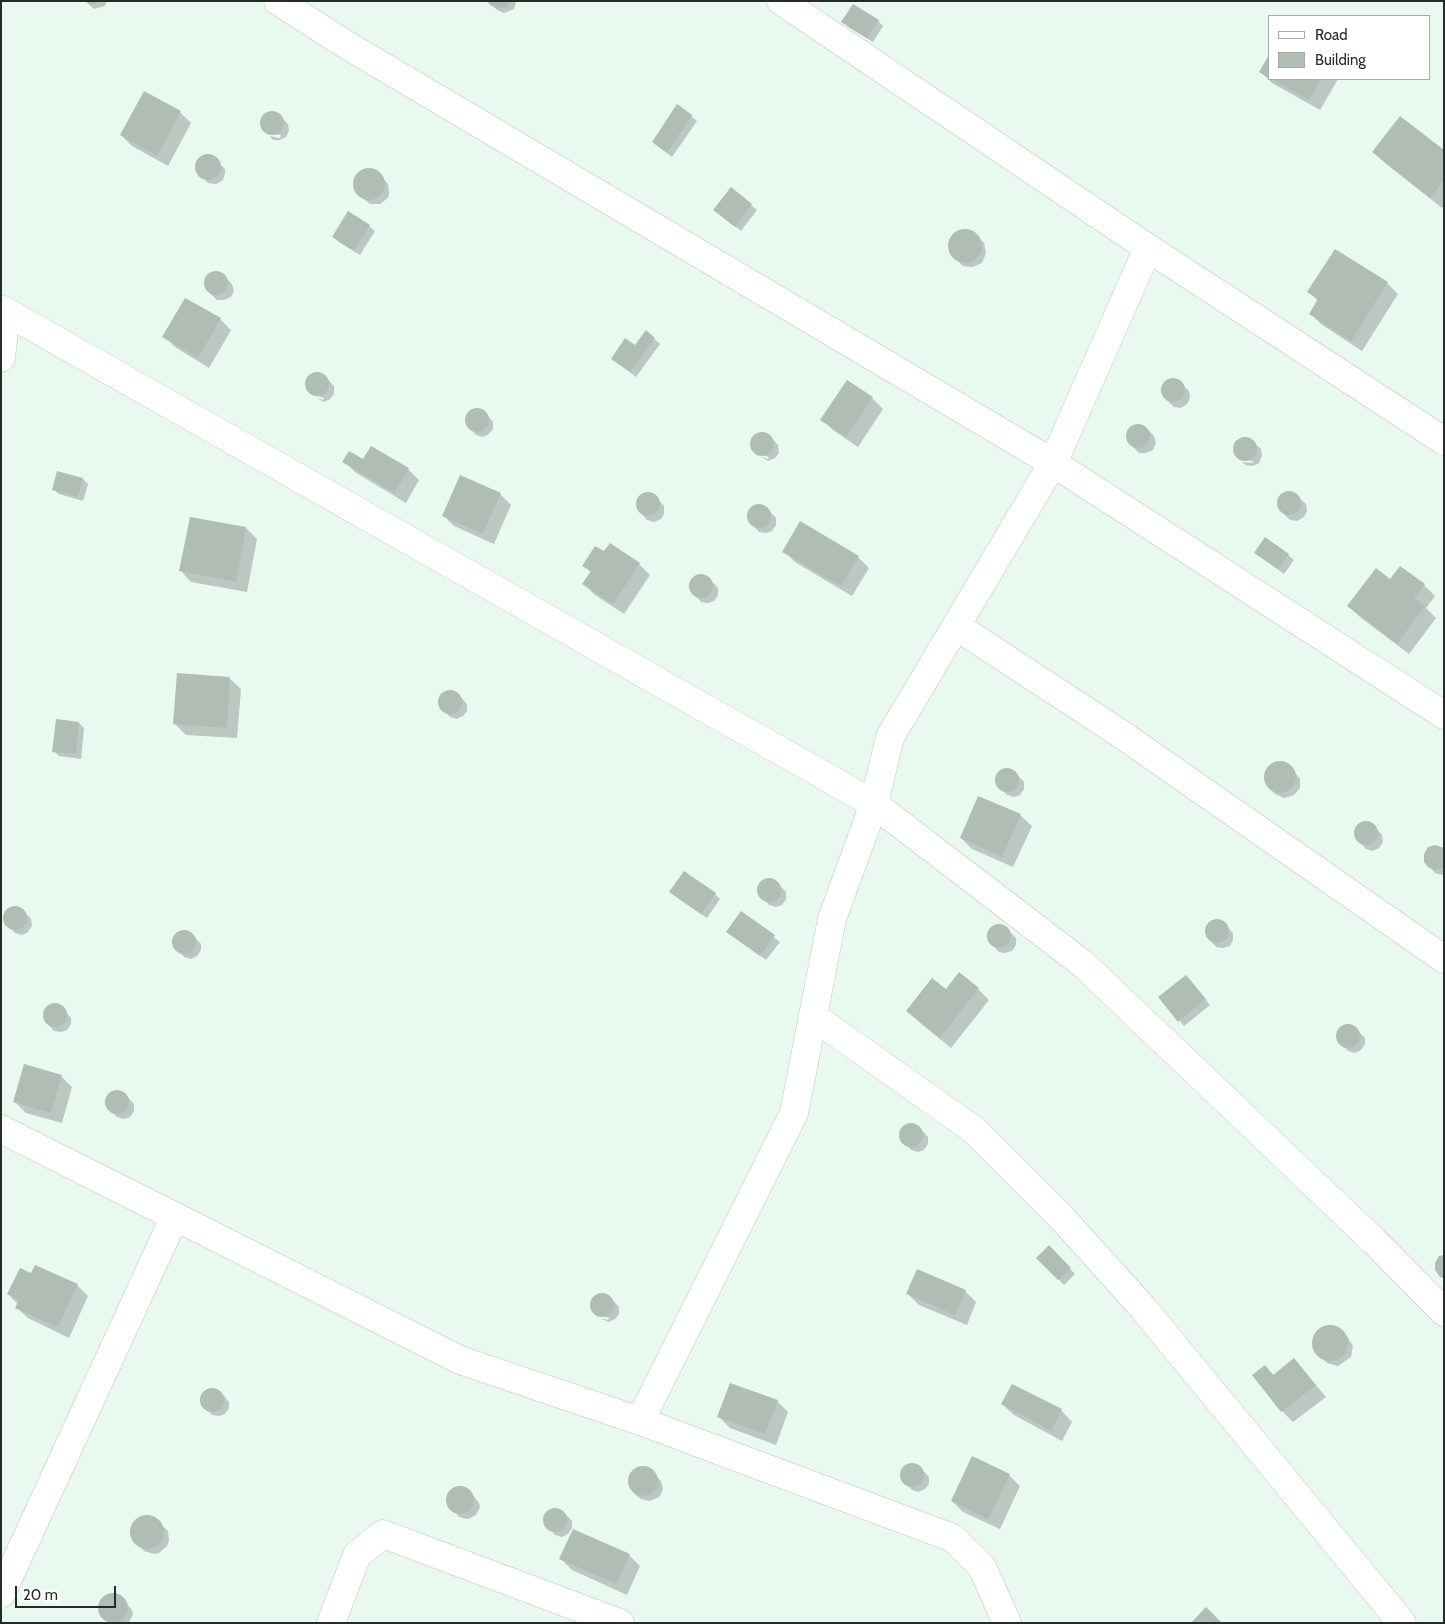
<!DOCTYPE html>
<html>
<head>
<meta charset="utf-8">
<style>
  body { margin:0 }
  #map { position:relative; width:1445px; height:1624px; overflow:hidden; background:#eaf9f0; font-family:Cabin,sans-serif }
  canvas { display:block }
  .frame { position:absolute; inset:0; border:2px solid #252b28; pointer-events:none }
  .legend { position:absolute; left:1268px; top:15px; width:162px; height:65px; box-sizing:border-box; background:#fff; border:1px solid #a8aaa9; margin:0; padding:6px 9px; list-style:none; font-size:15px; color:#252b28 }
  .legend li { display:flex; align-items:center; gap:10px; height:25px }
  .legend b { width:25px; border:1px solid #a8aaa9 }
  .scale { position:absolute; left:15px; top:1586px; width:101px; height:22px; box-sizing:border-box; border:2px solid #252b28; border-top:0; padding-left:6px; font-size:15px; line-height:18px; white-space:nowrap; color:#252b28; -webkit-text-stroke:4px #fff; paint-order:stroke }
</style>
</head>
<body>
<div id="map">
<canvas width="1445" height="1624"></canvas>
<div class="frame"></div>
<ul class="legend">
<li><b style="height:6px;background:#fff"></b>Road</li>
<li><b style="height:14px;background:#afbdb5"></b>Building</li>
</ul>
<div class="scale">20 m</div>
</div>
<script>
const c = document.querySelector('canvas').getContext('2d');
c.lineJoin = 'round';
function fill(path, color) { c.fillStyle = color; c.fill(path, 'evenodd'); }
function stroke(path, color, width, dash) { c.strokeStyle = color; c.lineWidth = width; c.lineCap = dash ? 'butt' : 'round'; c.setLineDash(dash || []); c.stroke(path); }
fill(new Path2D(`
  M85 1H107L105 6 94 9Z
  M489 1H516V2L514 9 504 13 497 10Z
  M843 21H878L883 26 873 42 848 27Z
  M1269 58V79H1338L1320 110 1272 83 1261 72Z
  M180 112 191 123 168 166 132 146 121 135Z
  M270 112 277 113 288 124 289 131 286 137 280 140H273L270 136 280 138 281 135 267 134 262 129 260 122 263 115Z
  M691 116 697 121 672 157 653 142Z
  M1444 151V205L1442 208 1385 163 1374 152Z
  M210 155 213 157 225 169V173L223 180 216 184 208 183 198 173 197 162 202 157Z
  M366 169 376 171 388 184 389 193 388 198 380 204H370L356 193 354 188 355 178 357 174Z
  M731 189 757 210 741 231 720 215Z
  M348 213 369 226 375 231 360 255 339 242 334 237Z
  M964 230 974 233 984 243 986 253 982 263 973 267 963 266 953 256 949 247 951 238 955 234Z
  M1335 250 1387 283 1398 294 1362 351 1321 324 1310 313 1318 301 1309 292Z
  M214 272 221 273 232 284 234 291 231 297 224 300H217L206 289 205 282 208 275Z
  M220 319 231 330 209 368 175 347 164 336Z
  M646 332 660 344 636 377 612 358 635 347Z
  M317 373 324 375 334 386V394L330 399 324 402 315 397 323 400 324 398 311 394 307 388V382L310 376Z
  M1171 379 1178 380 1189 391 1190 398 1187 404 1181 408 1174 407 1163 396 1161 389 1165 383Z
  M847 382 872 398 883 409 858 447 833 430 822 419Z
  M476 409 483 410 493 422V429L489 434 483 437 476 435 466 424V417L470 411Z
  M1136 425H1143L1154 436 1156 443 1153 450 1146 453H1139L1128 441 1127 435 1130 428Z
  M762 433 768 434 778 445 779 453 775 458 768 461 760 456 768 459 769 457 756 453 751 448V441L755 435Z
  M1243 437 1249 438 1261 449 1262 456 1259 463 1253 466 1246 465 1242 462 1253 463V461L1239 459 1235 455 1233 447 1236 441Z
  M344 461H363L408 469 419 480 406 503 355 472Z
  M83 479 88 484 83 501 59 494 53 489Z
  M1287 492 1294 493 1306 504 1307 511 1304 517 1297 521 1290 520 1279 509 1278 502 1281 496Z
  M500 494 511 505 494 544 454 526 443 515Z
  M647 494 654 495 664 506V514L661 519 654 522 647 520 637 508V502L641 495Z
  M759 505 766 507 776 518V525L772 531 766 533 759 532 749 520 748 513 752 508Z
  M246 528 257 539 247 592 191 582 180 570Z
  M784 551 858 557 869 568 852 596 795 562Z
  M1255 553 1288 555 1294 560 1284 574Z
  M639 564 650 575 624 614 595 595 584 584 591 573 584 565Z
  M701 575 708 577 718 588V595L714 601 708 603 701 602 691 590 690 583 694 577Z
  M1390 581 1424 585 1435 596 1426 608 1436 618 1409 654 1360 617 1349 606Z
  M229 678 241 689 237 738 186 735 175 724Z
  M450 691 456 692 467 704V711L463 716 457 719 450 717 440 706 439 699 444 693Z
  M79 723 84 728 81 759 59 756 54 751Z
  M1279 762 1289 765 1300 779V788L1294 795 1284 798 1275 794 1269 788 1265 779 1267 769 1270 766Z
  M1007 769 1014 771 1024 782V789L1020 795 1014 797 1007 795 997 784V777L1000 771Z
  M1020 815 1032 826 1013 867 972 849 961 838Z
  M1365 822 1372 824 1382 835 1383 842 1379 848 1373 851 1366 849 1356 837 1355 831 1359 824Z
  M1444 850V874L1442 875 1435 873 1430 867Z
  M769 879 776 881 786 892V899L782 905 776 907 769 905 759 894 758 887 762 881Z
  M715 894 720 899 707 918 676 897Z
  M14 906 21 908 31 919 32 926 28 932 22 935 15 933 4 921V914L8 909Z
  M741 913 780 942 766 960 728 932Z
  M1216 920 1223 922 1233 933V940L1230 946 1223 948 1216 947 1206 935V928L1210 923Z
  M999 925 1005 927 1016 938V945L1012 951 1005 953 999 952 988 940V933L992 928Z
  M184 930 190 932 201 944V950L197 956 191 959 184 957 174 945 173 939 178 933Z
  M1191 981 1210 1005 1184 1026 1160 997Z
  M978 989 989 1000 951 1048 919 1022 908 1011 946 990Z
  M54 1004 61 1006 71 1018V1024L67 1030 61 1032 54 1031 44 1019V1012L48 1007Z
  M1348 1024 1354 1027 1365 1038V1044L1361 1050 1355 1053 1348 1051 1338 1040 1337 1032 1341 1027Z
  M61 1076 72 1087 62 1123 26 1113 15 1102Z
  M117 1091 124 1093 134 1104V1111L130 1117 124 1119 117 1117 107 1106 106 1099 110 1093Z
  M911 1124 918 1126 928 1137V1144L924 1150 918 1152 911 1150 901 1139 900 1132 904 1126Z
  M1049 1247 1075 1274 1064 1285 1038 1258Z
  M32 1274 77 1285 88 1296 69 1338 28 1318 16 1307 18 1304 8 1294Z
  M965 1291 976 1302 967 1325 919 1305 908 1294Z
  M602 1294 608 1295 619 1307V1314L615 1319 609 1322 600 1318 608 1320 609 1318 596 1314 592 1309V1302L596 1296Z
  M1330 1325 1342 1330 1347 1336 1353 1346 1351 1357 1338 1366 1327 1363 1314 1349 1313 1339 1320 1329Z
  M1294 1360 1326 1397 1293 1422 1282 1411 1265 1366 1274 1376Z
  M212 1388 219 1390 229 1402V1408L225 1414 219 1416 212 1415 202 1403V1397L205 1391Z
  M777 1401 788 1412 776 1445 730 1428 719 1417Z
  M1002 1404 1061 1410 1072 1422 1062 1441 1014 1415Z
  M912 1464 918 1465 929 1477V1484L925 1489 918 1492 912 1490 902 1479 901 1472 905 1466Z
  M639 1468H648L661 1481 663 1489 661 1494 659 1497 650 1501 641 1499 638 1497 632 1491 628 1482 632 1473Z
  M1009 1475 1020 1486 1000 1529 963 1512 952 1501Z
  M461 1487 469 1490 479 1503 480 1507 476 1515 468 1519 459 1517 448 1503 447 1499 450 1491 453 1489Z
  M555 1508 562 1510 572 1521V1528L568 1534 562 1537 555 1535 545 1523 544 1516 549 1511Z
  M144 1517 154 1518 168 1531 169 1541 167 1546 159 1553 154 1554 144 1551 132 1536 131 1531 135 1522Z
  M629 1555 640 1566 627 1595 572 1570 561 1559Z
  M112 1594 121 1597 132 1610 133 1614 129 1623H109L102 1615 100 1606 104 1598Z`), '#0003');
fill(new Path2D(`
  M83 1H100L92 4Z
  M487 1H511L506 7 498 9 490 5Z
  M853 4 879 20 867 38 841 22Z
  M1269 55V78L1259 72Z
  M1271 79H1321L1309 100Z
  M144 91 181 111 157 156 120 135Z
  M677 104 692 115 667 153 652 142Z
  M260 123a12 12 0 1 1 24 0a12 12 0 1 1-24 0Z
  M1400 116 1444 150V180L1430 198 1372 152Z
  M195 167a13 13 0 1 1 26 0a13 13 0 1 1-26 0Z
  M353 184a16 16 0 1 1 32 0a16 16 0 1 1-32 0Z
  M731 187 752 204 735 227 713 210Z
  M348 211 370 225 354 251 332 237Z
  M948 246a17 17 0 1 1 34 0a17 17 0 1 1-34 0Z
  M1335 249 1388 282 1351 341 1309 314 1318 299 1307 292Z
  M204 283a12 12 0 1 1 24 0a12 12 0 1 1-24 0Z
  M185 298 221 318 198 358 162 337Z
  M646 330 655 338 630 372 611 359 625 338 635 345Z
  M305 384a12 12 0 1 1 24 0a12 12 0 1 1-24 0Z
  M1161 390a12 12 0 1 1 24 0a12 12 0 1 1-24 0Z
  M847 380 873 397 846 437 820 420Z
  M465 420a12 12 0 1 1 24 0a12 12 0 1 1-24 0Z
  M1126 436a12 12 0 1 1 24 0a12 12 0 1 1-24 0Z
  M750 444a12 12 0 1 1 24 0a12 12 0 1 1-24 0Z
  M1233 449a12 12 0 1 1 24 0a12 12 0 1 1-24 0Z
  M371 446 409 468 395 493 342 462 349 451 363 459Z
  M57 471 83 478 78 497 52 490Z
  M460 475 501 493 483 534 442 516Z
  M1277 503a12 12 0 1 1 24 0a12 12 0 1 1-24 0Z
  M636 504a12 12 0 1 1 24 0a12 12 0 1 1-24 0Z
  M747 516a12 12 0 1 1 24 0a12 12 0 1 1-24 0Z
  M190 517 246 527 236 582 179 571Z
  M800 521 859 556 841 586 782 552Z
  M1265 537 1289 554 1278 569 1254 553Z
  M610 543 640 563 613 604 582 584 591 571 582 566 595 546 604 551Z
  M1400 566 1425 584 1414 598 1425 606 1397 644 1347 606 1376 568 1390 579Z
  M689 586a12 12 0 1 1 24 0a12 12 0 1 1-24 0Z
  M177 673 230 677 227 728 173 724Z
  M438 702a12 12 0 1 1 24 0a12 12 0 1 1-24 0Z
  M56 719 79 722 76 754 52 752Z
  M1264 777a16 16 0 1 1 32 0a16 16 0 1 1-32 0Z
  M995 780a12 12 0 1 1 24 0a12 12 0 1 1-24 0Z
  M978 796 1021 814 1002 857 960 838Z
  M1354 833a12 12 0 1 1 24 0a12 12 0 1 1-24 0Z
  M1435 845 1444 848V867L1436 870 1429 868 1424 862V854L1428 847Z
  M684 871 716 893 701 914 669 892Z
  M757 890a12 12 0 1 1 24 0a12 12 0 1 1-24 0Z
  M3 918a12 12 0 1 1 24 0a12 12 0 1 1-24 0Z
  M741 911 775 935 760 956 726 932Z
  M1205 931a12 12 0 1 1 24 0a12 12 0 1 1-24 0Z
  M987 936a12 12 0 1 1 24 0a12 12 0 1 1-24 0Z
  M172 942a12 12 0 1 1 24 0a12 12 0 1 1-24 0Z
  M959 972 979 988 940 1038 906 1011 932 978 946 989Z
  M1186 975 1206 999 1178 1022 1158 997Z
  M43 1015a12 12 0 1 1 24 0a12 12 0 1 1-24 0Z
  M1336 1036a12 12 0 1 1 24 0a12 12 0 1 1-24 0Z
  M24 1064 62 1075 51 1113 13 1102Z
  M105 1102a12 12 0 1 1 24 0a12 12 0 1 1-24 0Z
  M899 1135a12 12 0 1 1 24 0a12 12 0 1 1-24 0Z
  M1049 1245 1071 1268 1058 1280 1036 1258Z
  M1444 1255V1278L1440 1277 1435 1270V1263L1439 1256Z
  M35 1265 78 1284 58 1327 15 1308 19 1300 7 1294 20 1268 31 1273Z
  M917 1269 966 1290 955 1315 906 1294Z
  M590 1305a12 12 0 1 1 24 0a12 12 0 1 1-24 0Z
  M1312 1343a18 18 0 1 1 36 0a18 18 0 1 1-36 0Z
  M1294 1358 1316 1385 1281 1412 1252 1375 1265 1365 1273 1375Z
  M730 1383 778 1400 765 1434 717 1417Z
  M1012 1384 1062 1409 1051 1431 1001 1404Z
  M200 1400a12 12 0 1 1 24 0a12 12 0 1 1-24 0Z
  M972 1456 1010 1474 988 1519 951 1501Z
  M900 1475a12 12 0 1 1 24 0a12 12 0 1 1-24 0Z
  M628 1481a15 15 0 1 1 30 0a15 15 0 1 1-30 0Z
  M446 1500a14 14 0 1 1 28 0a14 14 0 1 1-28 0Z
  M543 1520a12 12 0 1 1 24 0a12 12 0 1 1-24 0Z
  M130 1532a17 17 0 1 1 34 0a17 17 0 1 1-34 0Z
  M573 1529 630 1554 616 1584 559 1559Z
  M98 1608a15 15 0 1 1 30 0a15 15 0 1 1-30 0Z
  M1206 1607 1222 1623H1191Z`), '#afbdb5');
const minor = new Path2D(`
  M278 1 345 44 1053 463 1444 715
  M781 1 1148 248 1444 441
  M1 309 874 804 1083 964 1374 1241 1444 1312
  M1 358 6 312 2 317
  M956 626 1121 734 1444 959
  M814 1017 974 1130 1062 1218 1143 1308 1402 1623
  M1 1129 460 1360 640 1421 953 1538 982 1567 1007 1623
  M640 1421 794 1113 832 919 874 804 890 737 1053 463 1148 248
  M1 1594 175 1216
  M331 1623 357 1555 383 1534 620 1623`);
stroke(minor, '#b9c8c0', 29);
stroke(minor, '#fff', 28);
</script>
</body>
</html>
